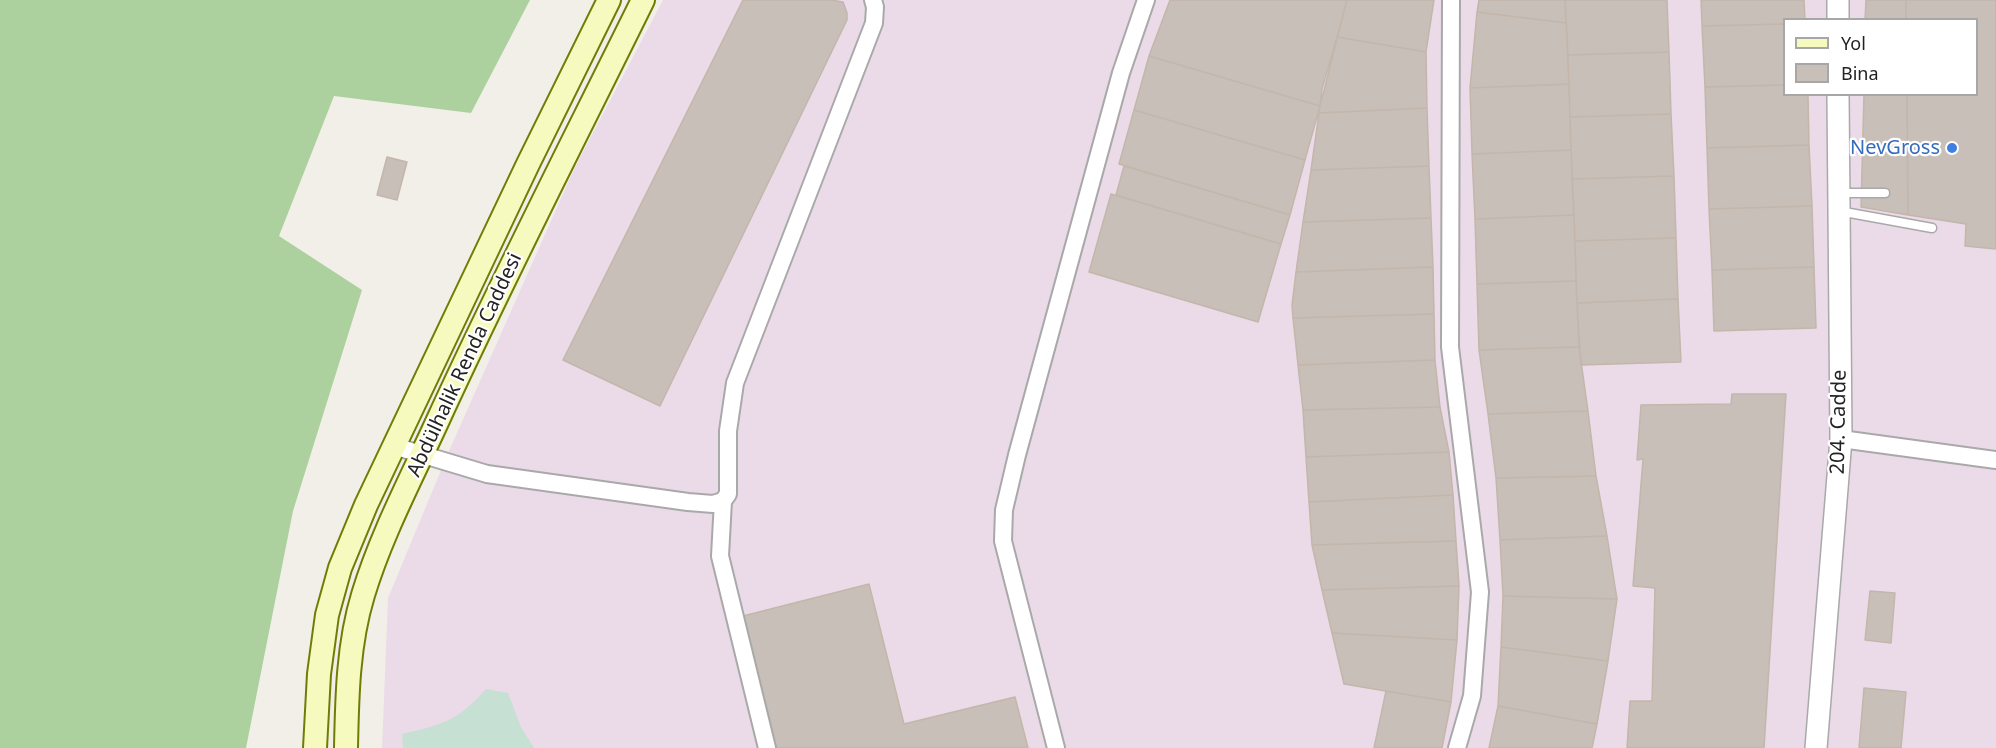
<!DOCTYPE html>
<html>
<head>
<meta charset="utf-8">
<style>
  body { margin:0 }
  #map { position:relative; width:1996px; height:748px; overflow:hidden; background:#f2efe9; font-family:"Noto Sans",sans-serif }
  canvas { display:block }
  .legend { position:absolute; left:1783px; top:18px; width:195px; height:78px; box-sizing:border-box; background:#fff; border:2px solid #a7a7a7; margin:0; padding:8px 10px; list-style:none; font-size:18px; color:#222 }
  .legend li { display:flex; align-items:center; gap:12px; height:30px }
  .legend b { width:30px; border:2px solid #a7a7a7 }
</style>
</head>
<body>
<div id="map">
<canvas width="1996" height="748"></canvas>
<ul class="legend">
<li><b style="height:8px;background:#f7fabf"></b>Yol</li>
<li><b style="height:16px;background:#c7bfb8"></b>Bina</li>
</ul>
</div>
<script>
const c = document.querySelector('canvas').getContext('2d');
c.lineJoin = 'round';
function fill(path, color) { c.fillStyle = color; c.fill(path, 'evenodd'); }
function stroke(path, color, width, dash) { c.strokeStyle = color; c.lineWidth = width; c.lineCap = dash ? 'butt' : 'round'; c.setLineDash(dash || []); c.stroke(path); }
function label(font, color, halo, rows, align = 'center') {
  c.font = font + ' "Noto Sans",sans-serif'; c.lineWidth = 4.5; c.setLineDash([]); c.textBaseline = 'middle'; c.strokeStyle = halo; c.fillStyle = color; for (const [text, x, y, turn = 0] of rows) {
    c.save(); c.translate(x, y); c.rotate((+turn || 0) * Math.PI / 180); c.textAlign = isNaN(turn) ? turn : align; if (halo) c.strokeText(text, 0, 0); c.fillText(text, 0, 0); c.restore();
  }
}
fill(new Path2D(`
  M663 0H1996V748H382L388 598 449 451 574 169ZM1784 20H1976V94H1784Z`), '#ebdbe8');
fill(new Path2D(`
  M0 0H530L471 113 334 96 279 236 362 290 293 511 246 748H0Z`), '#add19e');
fill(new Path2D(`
  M486 689 508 693 521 727 534 748H403L402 734C441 725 458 721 486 689Z`), '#c6e0d4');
const building = new Path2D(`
  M743 0H831L843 2 847 13V20L660 406 563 360Z
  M1170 0H1347L1320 106 1149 56Z
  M1347 0H1434L1426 52 1337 37Z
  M1479 0H1565L1566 23 1477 12Z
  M1565 0H1667L1669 52 1568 55Z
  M1701 0H1804L1805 20H1784V24L1702 26Z
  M1866 0H1906V20H1865Z
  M1906 0H1996V249L1965 246 1966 224 1908 215 1907 94H1976V20H1906Z
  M1477 12 1566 23 1569 84 1470 88Z
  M1784 24V85L1705 87 1702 26Z
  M1337 37 1426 52 1427 108 1319 113 1322 89Z
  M1669 52 1671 114 1570 117 1568 55Z
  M1149 56 1320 106 1305 160 1134 110Z
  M1569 84 1571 150 1472 154 1470 88Z
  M1784 85V94H1808L1809 145 1707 148 1705 87Z
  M1864 94H1907L1908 215 1861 207Z
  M1427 108 1429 166 1311 170 1319 113Z
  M1134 110 1305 160 1290 215 1119 164Z
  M1671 114 1674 176 1572 179 1570 117Z
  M1809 145 1812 206 1709 209 1707 148Z
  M1571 150 1574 215 1475 219 1472 154Z
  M387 157 407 162 397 200 377 195Z
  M1124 166 1290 215 1281 244 1116 195Z
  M1429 166 1431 218 1303 222 1311 170Z
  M1674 176 1676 238 1575 241 1572 179Z
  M1111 194 1281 244 1258 322 1089 272Z
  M1812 206 1814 267 1712 270 1709 209Z
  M1574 215 1576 281 1477 284 1475 219Z
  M1431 218 1433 267 1296 272 1303 222Z
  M1676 238 1678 299 1577 303 1575 241Z
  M1433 267 1434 314 1293 318 1292 305 1296 272Z
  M1814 267 1816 328 1714 331 1712 270Z
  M1576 281 1579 347 1479 350 1477 284Z
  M1678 299 1681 362 1581 365 1577 303Z
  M1434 314 1435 360 1298 365 1293 318Z
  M1579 347 1588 411 1488 414 1479 350Z
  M1435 360 1440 407 1303 410 1298 365Z
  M1732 394H1786L1764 748H1627L1630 701H1652L1655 588 1633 586 1643 459 1637 460 1641 405 1731 404Z
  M1440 407 1449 452 1306 457 1303 410Z
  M1588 411 1596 476 1496 478 1488 414Z
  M1449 452 1453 495 1309 502 1306 457Z
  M1596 476 1607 536 1500 540 1496 478Z
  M1453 495 1456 541 1312 545 1309 502Z
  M1607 536 1617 599 1503 596 1500 540Z
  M1456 541 1459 586 1322 590 1312 545Z
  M869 584 904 724 1015 697 1028 748H776L743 616Z
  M1459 586 1457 640 1332 633 1322 590Z
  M1870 591 1895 593 1891 643 1865 640Z
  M1503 596 1617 599 1608 661 1501 647Z
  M1332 633 1457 640 1451 702 1344 684Z
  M1501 647 1608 661 1597 724 1498 706Z
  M1864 688 1906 692 1901 748H1859Z
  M1386 691 1451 702 1442 748H1374Z
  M1498 706 1597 724 1592 748H1489Z`);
fill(building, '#c7bfb8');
stroke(building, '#c4b6ab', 1.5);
const service = new Path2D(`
  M1839 193H1885
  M1839 211 1932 228`);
const minor = new Path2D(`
  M1451 0 1450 347 1480 592 1472 696 1457 748
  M1841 439 1996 460
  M394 446 487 474 688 502 713 504 723 501 728 494V431L735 383 874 23 875 7 873 0
  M723 501 720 556 767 748
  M1056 748 1003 541 1004 510 1017 455 1121 73 1146 0`);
const tertiary = new Path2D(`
  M1838 0V20
  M1816 748 1841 439 1838 94`);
const secondary = new Path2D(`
  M315 748 319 674 327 615 340 568 366 505 528 164 609 0
  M346 748C347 697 348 644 363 595 381 535 412 477 438 420 503 278 574 140 643 0`);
stroke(service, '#a9a9a9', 11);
stroke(minor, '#a9a9a9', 20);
stroke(tertiary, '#a9a9a9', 24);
stroke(secondary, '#707d05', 26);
stroke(service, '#fff', 8);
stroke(minor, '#fff', 16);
stroke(tertiary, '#fff', 21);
stroke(secondary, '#f7fabf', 22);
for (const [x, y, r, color] of [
  [1952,148,6,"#3f7fe0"]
]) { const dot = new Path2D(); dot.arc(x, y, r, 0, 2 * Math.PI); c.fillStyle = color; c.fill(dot); stroke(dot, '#fff', 2); }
label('20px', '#366cbe', '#fff', [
  ["NevGross",1940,148]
], 'right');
label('20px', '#222', '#fff', [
  ["Abdülhalik Renda Caddesi",465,365,-65],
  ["204. Cadde",1839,422,-89]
]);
</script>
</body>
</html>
